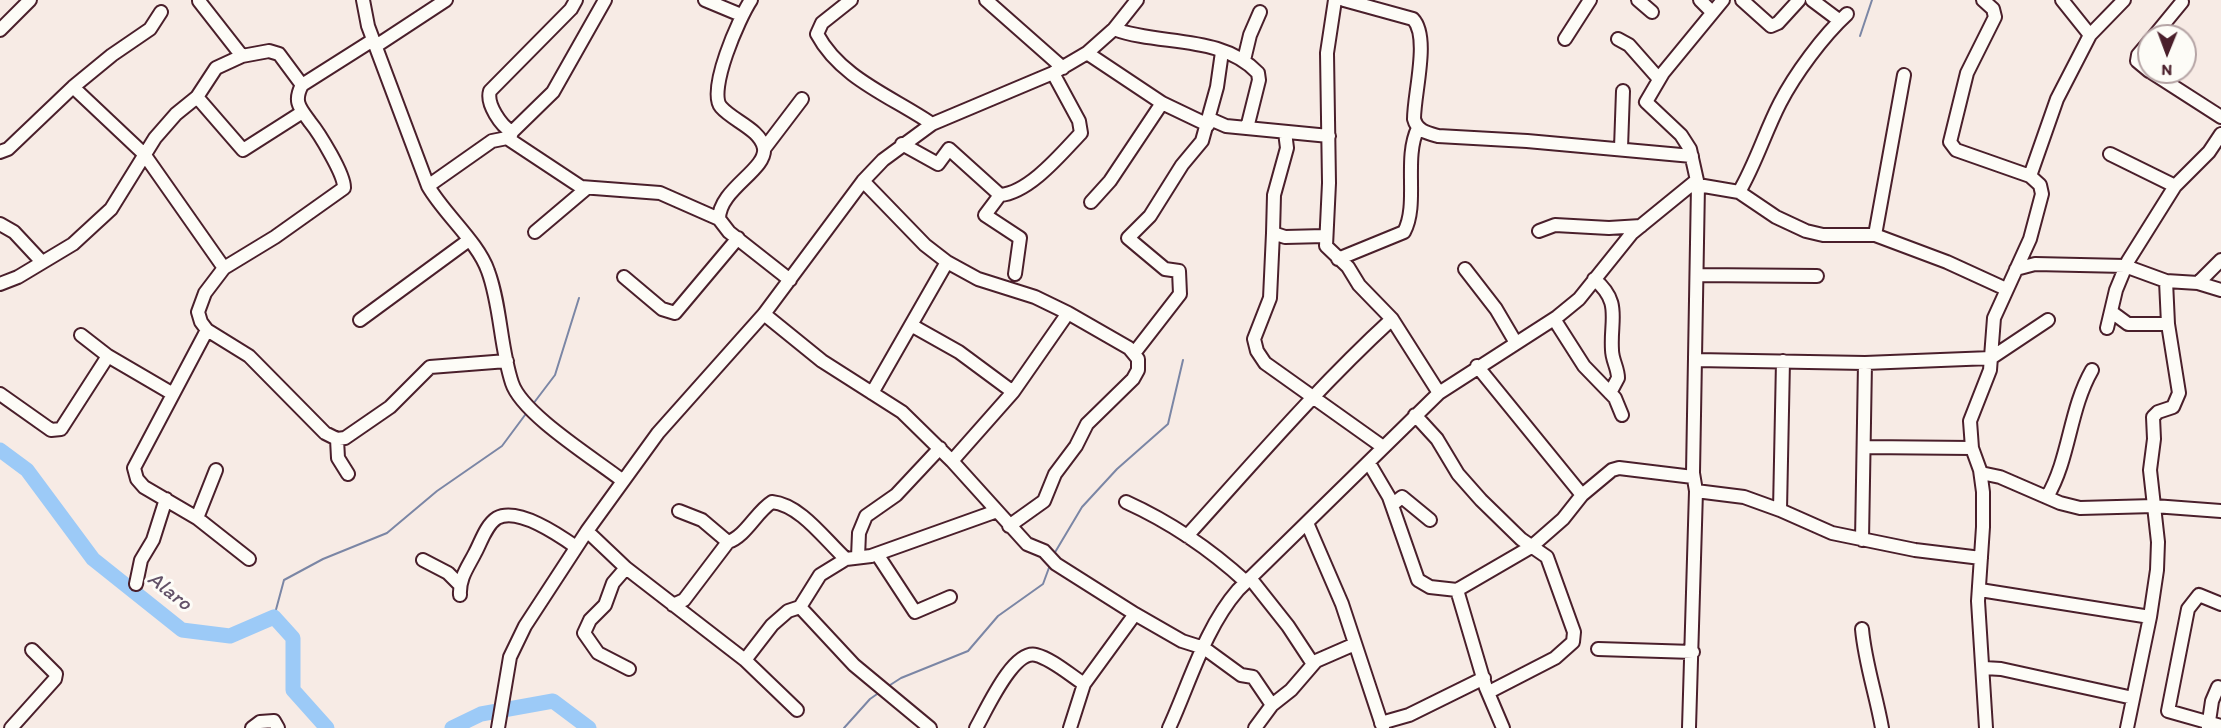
<!DOCTYPE html>
<html>
<head>
<meta charset="utf-8">
<style>
  body { margin:0 }
  #map { position:relative; width:2221px; height:728px; overflow:hidden; background:#f7ebe5; font-family:Itim,sans-serif }
  canvas { display:block }
  .north { position:absolute; left:2137px; top:24px; width:60px; height:60px; box-sizing:border-box; background:#fdfcf7; border:2px solid #b5a4a5; border-radius:50%; rotate:181deg; font-size:16px; font-weight:700; line-height:24px; text-align:center; color:#4a1f2b }
  .north::after { content:''; display:block; margin:auto; width:21px; height:27px; background:#4a1f2b; clip-path:polygon(50% 0,100% 100%,50% 72%,0 100%) }
</style>
</head>
<body>
<div id="map">
<canvas width="2221" height="728"></canvas>
<div class="north">N</div>
</div>
<script>
const c = document.querySelector('canvas').getContext('2d');
c.lineJoin = 'round';
function stroke(path, color, width, dash) { c.strokeStyle = color; c.lineWidth = width; c.lineCap = dash ? 'butt' : 'round'; c.setLineDash(dash || []); c.stroke(path); }
function label(font, color, halo, rows, align = 'center') {
  c.font = font + ' Itim,sans-serif'; c.lineWidth = 6; c.setLineDash([]); c.textBaseline = 'middle'; c.strokeStyle = halo; c.fillStyle = color; for (const [text, x, y, turn = 0] of rows) {
    c.save(); c.translate(x, y); c.rotate((+turn || 0) * Math.PI / 180); c.textAlign = isNaN(turn) ? turn : align; if (halo) c.strokeText(text, 0, 0); c.fillText(text, 0, 0); c.restore();
  }
}
stroke(new Path2D(`
  M1860 36 1872 0
  M533 404 555 375 579 298
  M1054 554 1082 507 1117 469 1168 424 1183 360
  M274 617 284 580 323 559 387 533 437 491 502 446 528 411
  M887 687 901 678 968 651 998 616 1043 584 1050 565
  M844 728 870 699 880 692`), '#7b86a5', 2);
stroke(new Path2D(`
  M0 450 27 470 93 559 182 630 230 636 274 617 293 638V690L327 728
  M452 728 481 714 553 701 589 728`), '#9ccaf7', 15);
const minor = new Path2D(`
  M363 0 368 26 428 186C444 214 478 242 488 271 501 306 500 347 512 383 522 414 595 459 623 481
  M705 0 741 15
  M751 0C739 18 707 91 721 107 733 121 760 129 764 148 767 170 719 189 719 219L729 232 790 280
  M851 0 822 23 817 34C841 79 893 97 932 124
  M986 0 1063 68
  M1335 0 1327 53 1329 183 1326 246 1348 267 1359 285 1392 319 1439 393
  M1344 0 1413 19C1430 37 1414 93 1414 119 1417 131 1427 133 1438 136L1527 141 1692 156
  M1638 0 1652 12
  M1700 0 1712 12
  M1742 0 1771 26 1778 23 1799 0
  M1812 0 1840 21
  M1983 0 1993 9 1995 17 1967 73 1950 142 1956 150 2030 176 2040 185 2042 194 2030 239 1994 318 1990 370 1970 421 1972 448 1980 470 1983 492V527L1978 601 1986 728
  M199 1 242 56
  M1114 29C1160 46 1221 34 1258 73L1259 80 1247 128
  M0 30 30 0
  M2090 35 2124 0
  M2154 36 2182 2
  M1565 39 1590 0
  M1618 39 1629 45 1659 79
  M373 40 302 85C293 102 300 108 310 122 319 133 345 175 344 188L275 237 224 268 205 293 198 312 201 322 207 330 249 356 325 433 337 439 345 438 390 407 430 367 507 361
  M2149 42 2138 55 2137 61 2149 71
  M376 46 446 0
  M1087 53 1162 103 1208 125
  M1244 60 1250 35 1260 12
  M2151 72 2221 117
  M73 87 144 154 224 268
  M197 97 243 150 301 113
  M1210 119 1226 126 1329 136
  M512 132C501 126 486 104 490 91L571 9 576 0
  M1285 132 1287 148 1274 195 1273 233 1285 237 1325 236
  M510 138 512 132 553 92 605 0
  M902 144 938 164 949 149 1000 195C1029 193 1061 154 1081 133L1079 121 1053 73
  M1621 148 1623 91
  M764 149 802 99
  M0 152 8 149 73 87 112 55 150 29 161 12
  M2110 154 2175 186
  M2030 176 2057 99 2090 35 2062 0
  M863 181 925 245 947 262 978 279 1035 297 1068 313 1129 348 1138 359V370L1133 379 1087 424 1076 446 1055 474 1044 501 1009 526
  M1698 185 1739 192 1776 217 1806 231 1823 235H1875L1947 262 2006 289
  M428 186 492 141 507 138 581 187 660 193 719 219
  M1739 192C1756 163 1765 132 1780 103 1795 74 1823 36 1847 14
  M1000 195 985 215 1020 238 1015 274
  M1091 202 1110 181 1162 103
  M0 224 14 232 42 262
  M1539 231 1555 225 1609 228 1641 226
  M535 232 587 188
  M1273 233 1270 298 1254 339 1257 351 1265 363 1383 447
  M1875 235 1904 75
  M1338 259 1404 232C1419 204 1403 159 1418 128
  M1465 269 1496 309 1516 343
  M2016 269 2035 264 2125 266 2166 281 2198 283 2221 290
  M1697 275 1817 276
  M624 277 662 309 675 313 738 238
  M1594 279C1622 302 1610 319 1612 350 1612 360 1618 368 1618 378L1610 393
  M2198 283 2221 260
  M0 284 18 277 73 244 111 209 155 138 176 114 197 97 216 68 242 56 269 51 279 54 302 85
  M2113 313 2128 324H2168
  M764 314 822 361 902 412 952 461 1027 544 1044 551 1056 564 1135 614 1182 641 1204 648 1241 675 1253 677 1272 705
  M1554 319 1584 366 1615 398 1622 415
  M360 320 469 240
  M911 325 959 352 1013 392
  M2107 328 2116 290 2128 261 2175 186 2209 152 2221 134
  M207 330 134 468 137 479 144 487 197 518 249 559
  M81 335 108 356 173 394
  M1135 352 1180 294 1179 271 1165 269 1128 238 1150 216 1182 165 1202 141 1217 87 1222 52
  M1696 360 1865 363 1991 358 2048 320
  M1477 366 1582 495
  M872 393 947 262
  M0 394 51 430 61 429 108 356
  M1415 415 1437 439 1458 474 1481 500 1521 539 1547 557 1574 632 1573 642 1555 658 1489 692
  M337 439 338 458 348 474
  M1864 447 1972 448
  M952 461 1013 392 1068 313
  M1369 463 1389 497 1418 580 1430 587 1457 590 1531 547 1563 519 1582 495 1612 470 1619 468 1693 477
  M1981 473 2000 477 2060 503 2080 508 2154 506 2221 511
  M1696 491 1744 497 1780 510 1832 533 1915 550 1981 558
  M2047 497C2070 458 2069 410 2092 370
  M1126 502C1170 522 1210 549 1246 582
  M1392 505 1402 497 1430 520
  M1780 510 1783 361
  M679 511 702 520 728 542
  M197 518 216 470
  M1307 523 1342 604 1383 728
  M587 531 626 568 745 660 772 625 788 611 800 607 820 575 846 559 871 556 997 511
  M1187 536C1254 462 1318 387 1392 319
  M1862 540 1865 363
  M877 554 915 612 950 597
  M858 557 859 533 866 516 896 495 940 448
  M423 560 448 573 459 584
  M626 568 613 583 605 605 590 620 584 633 598 653 629 669
  M1250 578 1288 626 1313 664
  M136 584 141 560 153 540 166 499
  M1457 590 1486 688 1503 728
  M1980 590 2150 617
  M460 595C459 578 468 567 475 553 481 542 486 525 497 518 518 507 559 535 576 547
  M2221 604 2199 595 2188 609 2168 711 2221 726
  M673 605 684 600 728 542C746 536 756 512 772 502 801 505 825 540 846 559
  M800 607 854 665 930 728
  M1862 629C1865 663 1876 694 1882 728
  M1598 649 1693 652
  M745 660 797 710
  M1984 668 2001 669 2133 698
  M1381 723 1409 715 1484 678
  M11 728 55 679 56 674 32 650
  M252 728 260 722 274 721 278 728
  M498 728 510 657 525 626 587 531 658 433 764 314 863 181 883 160 932 124 1053 73 1087 53 1114 29 1137 0
  M976 728C986 711 1013 649 1036 655 1052 659 1070 675 1084 684
  M1070 728 1084 684 1135 614
  M1169 728C1190 682 1205 628 1238 590L1439 393 1557 317 1579 299 1632 233 1697 180
  M1255 728 1272 705 1291 690 1316 661 1355 644
  M1689 728 1696 491 1693 473 1698 185 1690 149 1681 135 1646 102 1663 73 1723 0
  M2127 728 2150 617 2157 570 2158 542 2150 470 2154 439 2153 417 2158 412 2173 407 2179 393 2168 324 2166 281
  M2208 728 2212 701 2218 687`);
stroke(minor, '#4a1f2b', 16);
stroke(minor, '#fdfcf7', 12);
label('italic 21px', '#635268', '#fdfcf7', [
  ["Alaro",169,592,38]
]);
</script>
</body>
</html>
